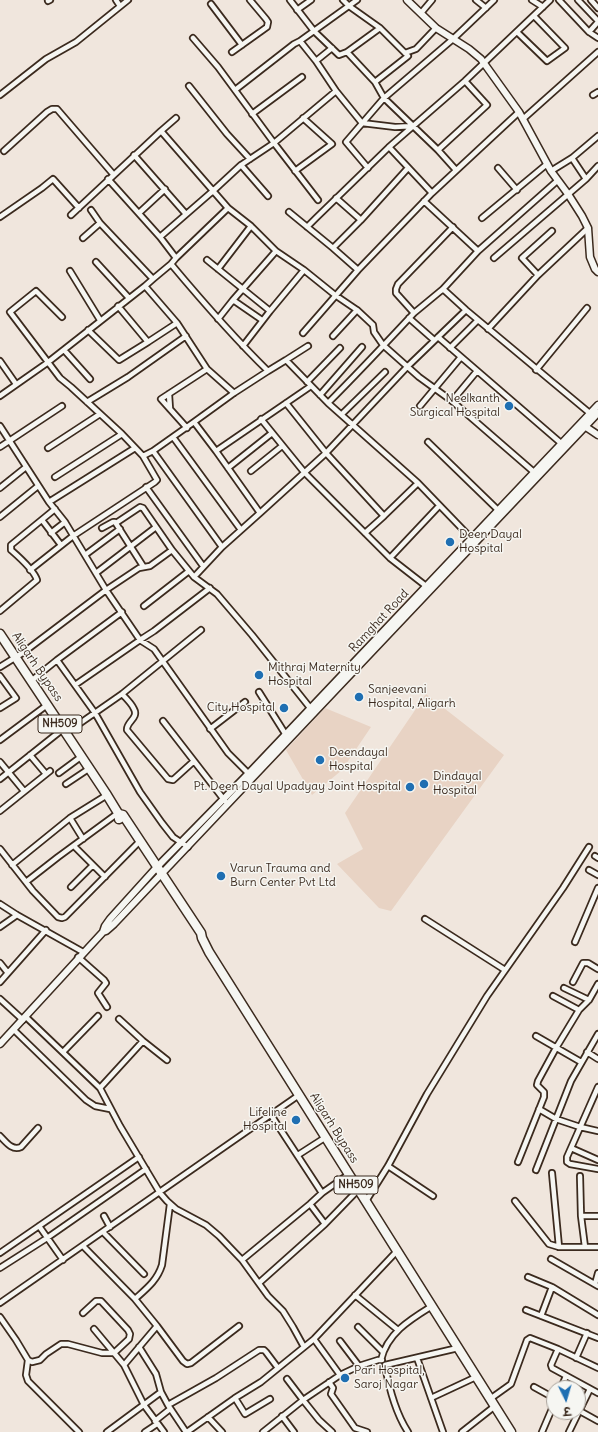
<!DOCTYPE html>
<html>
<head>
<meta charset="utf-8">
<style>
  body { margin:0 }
  #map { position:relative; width:598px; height:1432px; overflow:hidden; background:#f0e6dd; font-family:Delius,"Playpen Sans Deva",sans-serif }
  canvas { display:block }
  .north { position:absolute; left:546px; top:1380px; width:40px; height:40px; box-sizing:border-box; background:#f6f6f2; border:1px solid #aba49d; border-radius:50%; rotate:175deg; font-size:11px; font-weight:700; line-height:16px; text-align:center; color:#3b2a1e }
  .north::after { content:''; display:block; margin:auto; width:14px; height:18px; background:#1f6fb2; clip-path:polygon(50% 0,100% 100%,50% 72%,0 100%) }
</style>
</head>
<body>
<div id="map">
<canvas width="598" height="1432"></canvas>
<div class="north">उ</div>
</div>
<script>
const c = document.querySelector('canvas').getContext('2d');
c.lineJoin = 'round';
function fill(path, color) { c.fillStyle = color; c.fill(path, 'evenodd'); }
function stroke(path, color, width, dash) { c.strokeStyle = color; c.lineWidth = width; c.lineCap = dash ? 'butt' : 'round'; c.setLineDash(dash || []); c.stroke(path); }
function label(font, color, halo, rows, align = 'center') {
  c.font = font + ' Delius,sans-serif'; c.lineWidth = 3; c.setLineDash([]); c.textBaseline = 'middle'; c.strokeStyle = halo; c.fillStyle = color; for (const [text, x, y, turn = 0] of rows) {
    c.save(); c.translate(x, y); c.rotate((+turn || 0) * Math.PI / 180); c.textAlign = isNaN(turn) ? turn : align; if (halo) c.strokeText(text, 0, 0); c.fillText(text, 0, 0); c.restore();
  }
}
fill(new Path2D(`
  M426 694 504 755 391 911 379 908 337 864 363 849 345 813Z
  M325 708 371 727 342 770 312 795 286 750Z`), '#e8d3c4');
const street = new Path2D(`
  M116 0 120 6
  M290 0 314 31 339 55 347 52 380 28
  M343 0 349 6 380 28 408 56 375 82
  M476 0 486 8
  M532 0 543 7
  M559 0 589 32 598 38
  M578 0 598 21
  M591 0 598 8
  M48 1 50 0
  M211 4 242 45
  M297 10 311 0
  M421 13 432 0
  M517 32 547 61 565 48 534 16
  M589 32 598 22
  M193 38 218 67 274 143 241 165 268 196
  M300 41 357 0
  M232 52 267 27 268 22 266 19 250 0
  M347 52 375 82 384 98 438 150 456 170
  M405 53 416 49 436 28
  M316 61 332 48
  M189 86 227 134 250 159
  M235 90 294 44 300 41 316 61 336 91 362 123 395 127 413 126
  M0 95 46 59 76 42 128 0
  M593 95 598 92
  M252 114 302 77
  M523 119 598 52
  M161 131 176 118
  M438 150 487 105 465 81
  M4 151 47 112 52 109H57L113 174
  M134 155 185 213
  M572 158 586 179
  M368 168 346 142 384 98 453 39 494 0
  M498 168 517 190
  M295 171 332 144 303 118
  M551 171 572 158 598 136
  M108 179 160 237 176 258 171 264C202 301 233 337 268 371L286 360 328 403 418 483 472 539
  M432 193 389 147 465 81 550 0
  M336 198 361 220
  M318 200 274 143 336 91
  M424 201 478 251
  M91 210 100 223 153 279 145 286 177 323 207 369 234 393
  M289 212 333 248 358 270 432 193 519 112
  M139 213 165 189
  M71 215 161 131 228 208 251 226 276 251 304 270 335 295 357 310 373 325 374 332 383 345 419 377 452 401 535 473
  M0 217 42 188 53 179 79 208
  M482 218 547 164
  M307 227 316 218 389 147
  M453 227 398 284 396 289V293L414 313 443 289 478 251 557 181
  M160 237 214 190 241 165
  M83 238 100 223
  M333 248 361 220 408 168
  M176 258 228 208
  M494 258 586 179 598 166
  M207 260 270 311 304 270
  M96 262 129 298
  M218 269 251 226
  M70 271 100 320
  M538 275 522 258 552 231
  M153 279 171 264
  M443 289 466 310 592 415
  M233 300 276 251
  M409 318 434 340
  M218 319 233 300 262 320
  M488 329 538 275 588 228
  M88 330 119 360 148 342 118 306
  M303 333 358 270
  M333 336 357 310
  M438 337 562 444
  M148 342 177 323
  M243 346 270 311
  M450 348 478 320
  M64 350 90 379
  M286 360 308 346
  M0 361 16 384
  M536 370 587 308
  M268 371 234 393 194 422 216 451 260 513 326 453 407 367 466 310
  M307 382 340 348
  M169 394 170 409
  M320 395 362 347
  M0 396 47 363 145 286
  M452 401 477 371
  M87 402 128 377 186 336
  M286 403 326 453 384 516
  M328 403C358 373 386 343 414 313
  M420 406 461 357
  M342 414 385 372
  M261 419 304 472 390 558 426 586
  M0 426 49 502 65 522 106 590 140 640 154 649 228 753 250 775
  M187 428 161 399 207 369
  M173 437 241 530
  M428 442 499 511
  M0 447 62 406
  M48 448 100 414
  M153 451 222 547
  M216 451 311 386
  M143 456 153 451 194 422
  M228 468 272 433
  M251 471 282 446
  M55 477 122 434
  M146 487 203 566
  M0 488 26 467
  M49 502 135 448
  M0 517 38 486
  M42 520 61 545
  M116 523 140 507 143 508 172 550 194 577 222 547 260 513
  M102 528 113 522H115L143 566
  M51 533 65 522
  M365 533 384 516 418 483
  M85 555 120 529
  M390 558 439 506
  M30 570 73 536 155 482 157 480 143 456 122 434 71 387 60 378 10 312 36 291 62 317
  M96 573 156 527
  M194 577 217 594 252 635 311 709
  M144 606 189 571
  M0 611 37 580C34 570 19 557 11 550V545L55 509
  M57 660 122 612
  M0 667 24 652 106 590 139 568 150 566 172 550
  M0 676 16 698 0 708
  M31 681 57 660 95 713 140 792 162 823 173 837 188 847
  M75 685 140 640 154 631 210 588
  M259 692 286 735
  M122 694C126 698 132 704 134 709 139 718 126 722 127 730L168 779 173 780 194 761
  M163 721 225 801
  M210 729 245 702
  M66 733 122 694 201 630
  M0 740 47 705
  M30 755 46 774
  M0 762 24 791
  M59 773 82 756
  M0 779 63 729
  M66 784 90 768
  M0 811 50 771
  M83 839 70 818 107 795
  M74 846 105 877
  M0 849 33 891 58 917 62 918 65 917 137 844
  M595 856 598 858
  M12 865 70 818
  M589 870 598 875
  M26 882 58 857 118 813
  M71 887 93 865
  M0 904 17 915 83 952
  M425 919 505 970
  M0 927 17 915
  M575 942 598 888
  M78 957 104 980 106 983 98 993 107 1007
  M0 963 8 973
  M0 982 46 930
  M573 982 583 963H588L598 969
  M564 988 589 1000
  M553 996 579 1010 589 1000 598 984
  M0 999 23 1020
  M26 1017 100 1088 143 1041
  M119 1019 143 1041 167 1060
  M14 1030 86 1100 95 1106 110 1109
  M536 1036 581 1062
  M63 1052 98 1016
  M587 1052 598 1059
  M598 1087 567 1157V1162L570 1164 598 1169
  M100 1088 120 1126 160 1193 167 1201 176 1209 206 1225 219 1236 242 1260 268 1296 283 1311 293 1327 304 1347
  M539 1109 556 1119 580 1127 598 1131
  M271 1115 322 1193
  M0 1136C6 1142 12 1151 21 1147L38 1128
  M571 1148 598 1160
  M298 1155 326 1137
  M518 1162 544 1097V1092L537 1085 538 1081 556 1048 579 1010
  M388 1166 433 1196
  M536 1170 571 1081 598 1034
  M552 1173 559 1247H598
  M580 1176 581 1216 585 1247
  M366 1201 388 1166 427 1094 487 996 563 888 589 847
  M515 1201 549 1244 559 1247
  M310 1204 325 1224
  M104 1216 110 1227
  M581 1216H598
  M39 1226 63 1260
  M103 1232 144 1274
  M83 1246 135 1299 157 1326 183 1361 187 1364 191 1363 239 1326
  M0 1253 139 1157
  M551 1259 598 1286
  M242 1260 310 1204 322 1193 349 1174
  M0 1268 47 1238 146 1169
  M528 1277 552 1287 598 1315
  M259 1283 325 1224 359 1189
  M595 1284 598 1273
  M355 1295 398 1330
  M135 1299C146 1289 157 1281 162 1265L170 1204
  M0 1303 299 1095
  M526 1310 598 1338
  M541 1316 552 1287
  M0 1317 16 1340 28 1360 32 1362 40 1360 46 1354 61 1344H68L102 1353H114L129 1339 130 1334 128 1330 101 1301H96L83 1313
  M358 1327 383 1352
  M94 1329 124 1365 144 1405 164 1432
  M314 1339 340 1375
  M139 1347 156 1374 161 1392
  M558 1349 598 1368
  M417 1358 443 1432
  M576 1358 587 1333
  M28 1360 26 1375 28 1381 79 1432
  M381 1360C387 1333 411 1319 432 1306
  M124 1365 157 1326
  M359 1366 378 1360H382
  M287 1379 303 1400 340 1375 359 1366 340 1341
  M329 1382 333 1388 331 1394 355 1428 367 1432
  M534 1387 554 1398
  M561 1388 566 1376
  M235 1398 245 1414 270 1399
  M431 1398 476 1377
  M490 1399 511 1384 527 1340 530 1338 558 1349 551 1365 552 1368 598 1393
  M168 1405 186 1432
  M578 1410 598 1421
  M282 1416 294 1432
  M208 1417 222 1432
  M155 1421 170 1409
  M107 1432 161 1392 168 1405 216 1378 259 1350H264L266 1352 278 1368
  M145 1432 157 1424
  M187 1432 235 1398 261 1382 314 1339 397 1251
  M263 1432 303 1400 319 1420 332 1432
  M408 1432C395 1412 389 1388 385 1365L458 1348
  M462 1432 495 1406
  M542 1432 554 1404
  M569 1432 590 1389`);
const secondary = new Path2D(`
  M407 0 436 28 469 49 481 59 519 112 551 171 568 194 582 216 588 228 590 257 595 269 598 272
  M583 425 598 435
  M103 932 105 926 110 919 157 867 252 770 598 405
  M0 1044 103 932 106 931 114 924 598 413`);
const highway = new Path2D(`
  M0 634 107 795 118 813 119 819
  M119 814 123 815 201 933 202 938 209 952 511 1432`);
stroke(street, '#3b2a1e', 8);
stroke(secondary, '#3b2a1e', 9);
stroke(highway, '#3b2a1e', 11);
stroke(street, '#f6f6f2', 4.5);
stroke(secondary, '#f6f6f2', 6);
stroke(highway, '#f6f6f2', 8);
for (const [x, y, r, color] of [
  [509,406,5,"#1f6fb2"],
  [450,542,5,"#1f6fb2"],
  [259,675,5,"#1f6fb2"],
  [359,697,5,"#1f6fb2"],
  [284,708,5,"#1f6fb2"],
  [320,760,5,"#1f6fb2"],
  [424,784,5,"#1f6fb2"],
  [410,787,5,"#1f6fb2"],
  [221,876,5,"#1f6fb2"],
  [296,1120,5,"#1f6fb2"],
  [345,1378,5,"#1f6fb2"]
]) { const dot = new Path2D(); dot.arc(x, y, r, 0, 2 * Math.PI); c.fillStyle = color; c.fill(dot); stroke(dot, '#f6f6f2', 1.5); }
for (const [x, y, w] of [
  [60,724,44],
  [356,1185,44]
]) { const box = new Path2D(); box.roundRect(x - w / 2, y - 9, w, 18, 3); c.fillStyle = '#f6f6f2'; c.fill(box); stroke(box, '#3b2a1e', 1); }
label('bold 11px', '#3b2a1e', null, [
  ["NH509",60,724],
  ["NH509",356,1185]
]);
label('12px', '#3b2a1e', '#f6f6f2', [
  ["Neelkanth",500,399,"right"],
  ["Surgical Hospital",500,413,"right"],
  ["Deen Dayal",459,535],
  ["Hospital",459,549],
  ["Mithraj Maternity",268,668],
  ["Hospital",268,682],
  ["Sanjeevani",368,690],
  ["Hospital, Aligarh",368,704],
  ["City Hospital",275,708,"right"],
  ["Deendayal",329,753],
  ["Hospital",329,767],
  ["Dindayal",433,777],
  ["Hospital",433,791],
  ["Pt. Deen Dayal Upadyay Joint Hospital",401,787,"right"],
  ["Varun Trauma and",230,869],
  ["Burn Center Pvt Ltd",230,883],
  ["Lifeline",287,1113,"right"],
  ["Hospital",287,1127,"right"],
  ["Pari Hospital,",354,1371],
  ["Saroj Nagar",354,1385]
], 'left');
label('12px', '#3b2a1e', '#f6f6f2', [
  ["Ramghat Road",379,621,-47],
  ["Aligarh Bypass",37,667,56],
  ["Aligarh Bypass",334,1128,58]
]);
</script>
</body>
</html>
